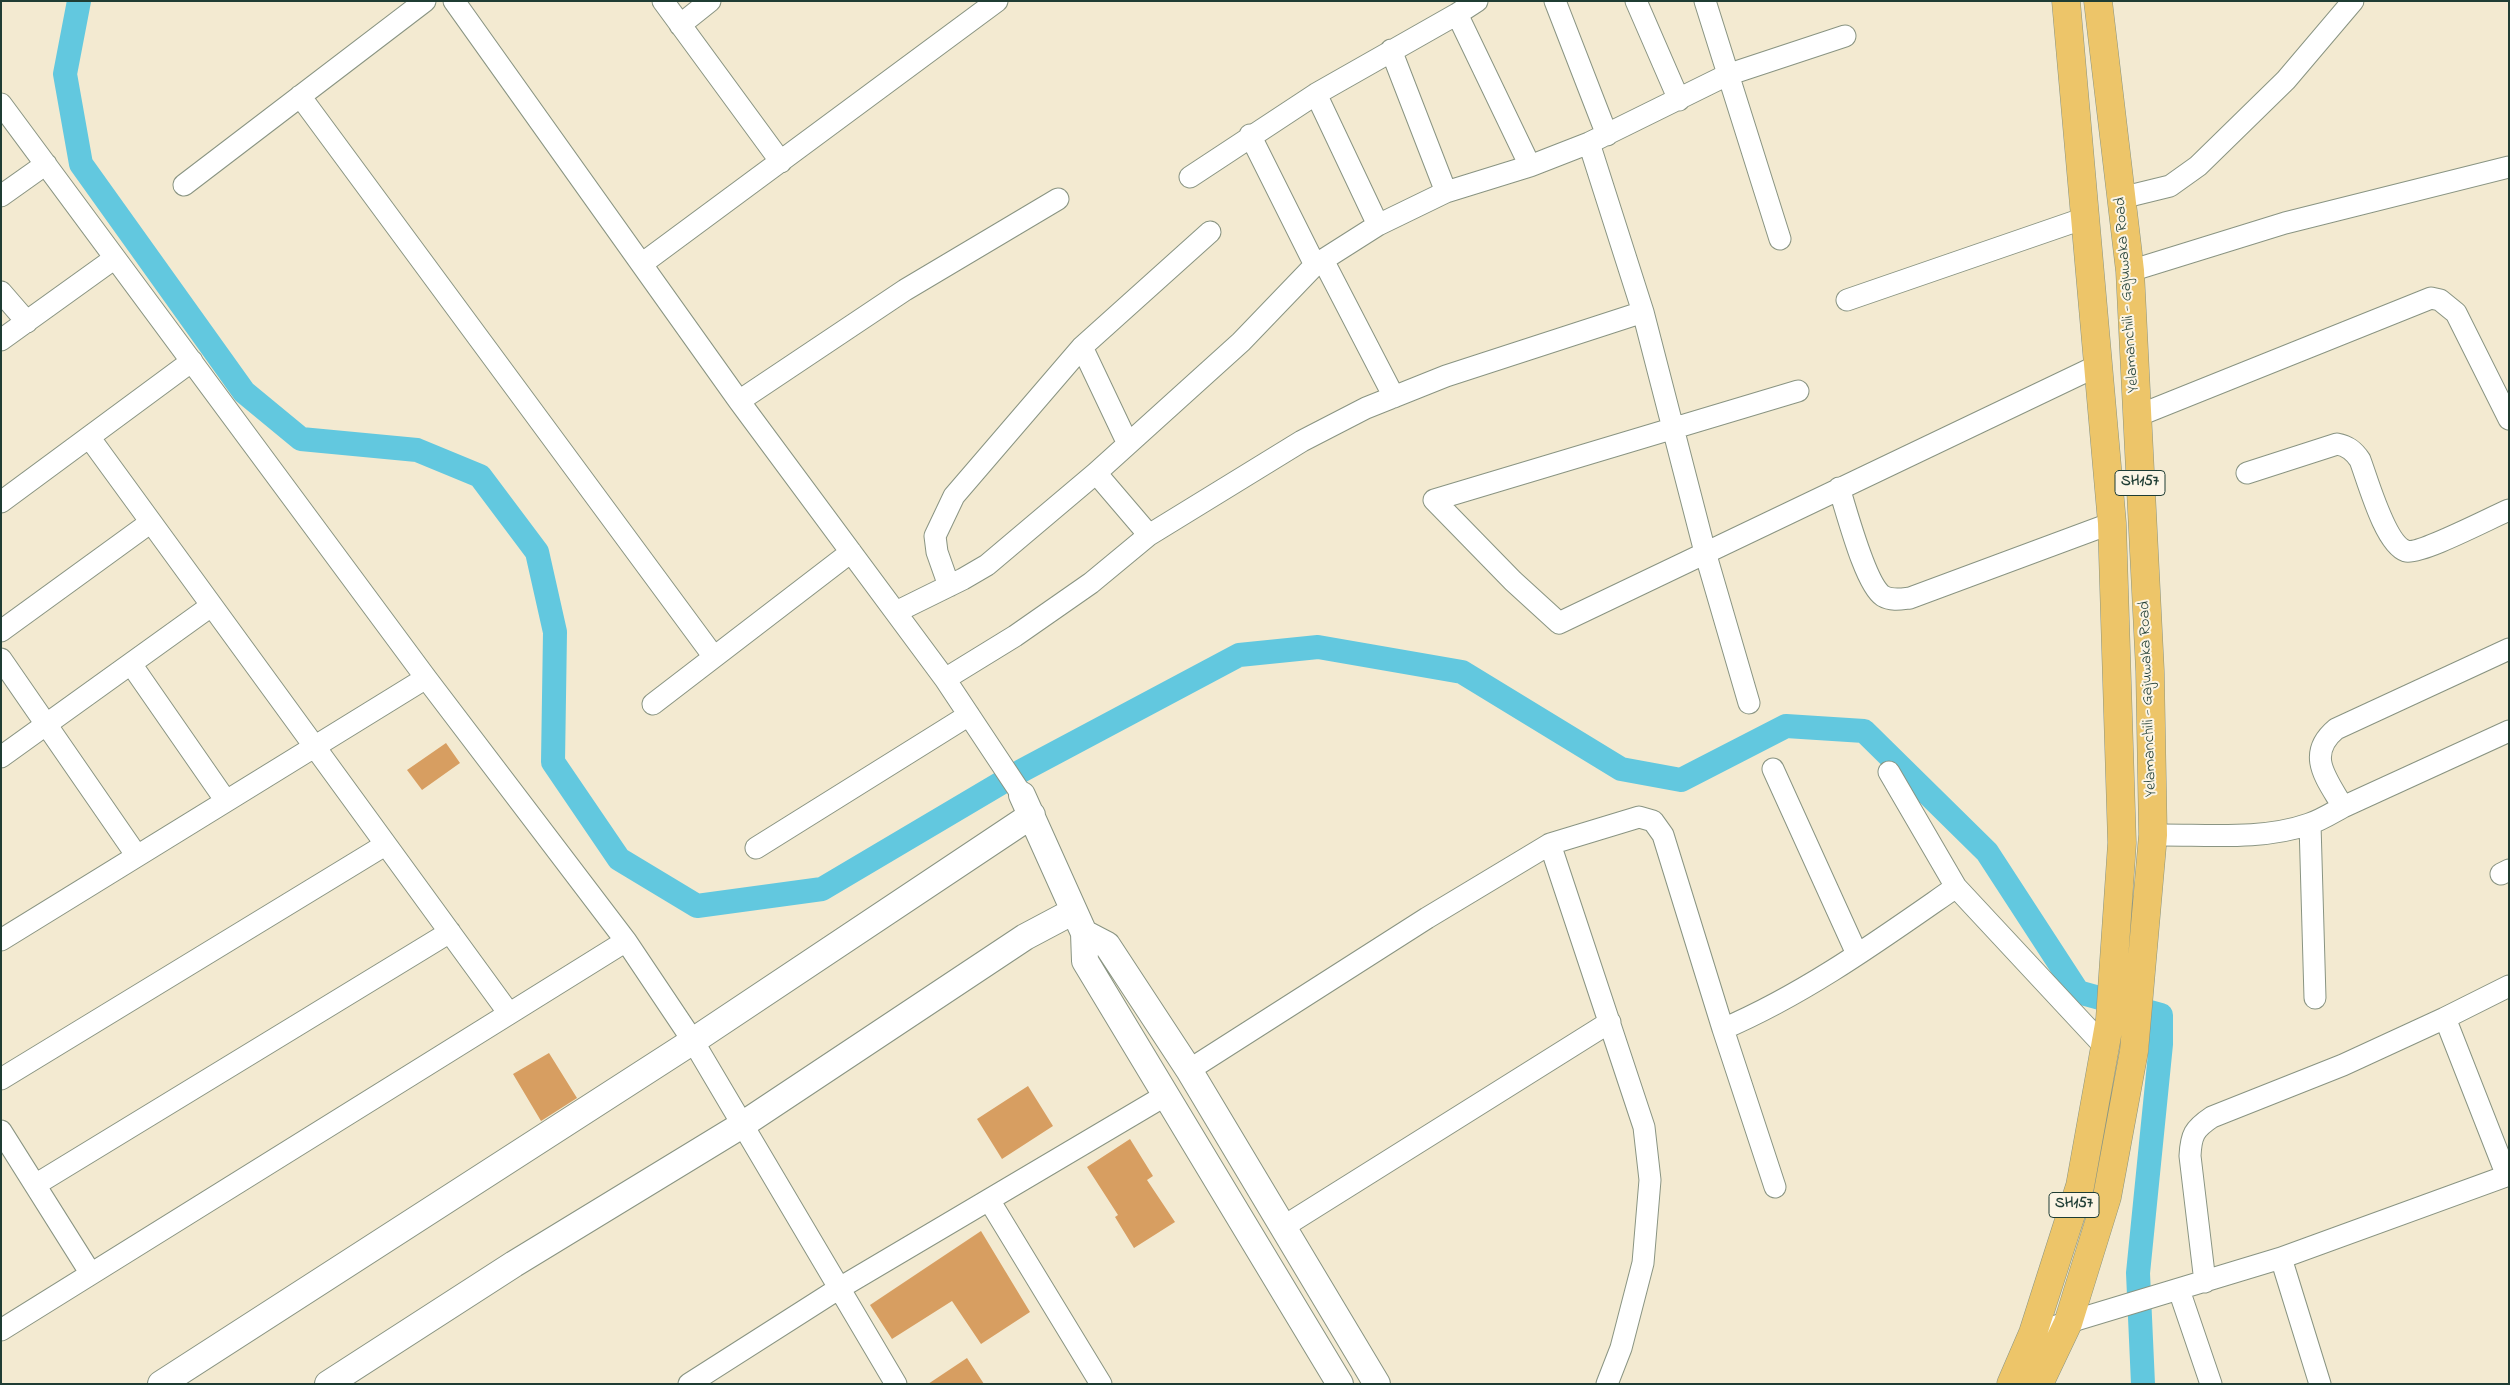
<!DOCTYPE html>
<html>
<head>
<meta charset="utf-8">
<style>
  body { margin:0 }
  #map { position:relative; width:2510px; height:1385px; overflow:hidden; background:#f3ead1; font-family:"Indie Flower",sans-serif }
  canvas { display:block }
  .frame { position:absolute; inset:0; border:2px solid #1f3d34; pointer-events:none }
</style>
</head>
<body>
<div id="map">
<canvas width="2510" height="1385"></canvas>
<div class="frame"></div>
</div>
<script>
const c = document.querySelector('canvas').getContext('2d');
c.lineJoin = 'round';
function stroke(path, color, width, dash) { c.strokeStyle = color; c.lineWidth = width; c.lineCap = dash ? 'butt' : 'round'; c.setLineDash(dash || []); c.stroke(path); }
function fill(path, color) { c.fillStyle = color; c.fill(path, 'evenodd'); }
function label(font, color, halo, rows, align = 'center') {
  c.font = font + ' "Indie Flower",sans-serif'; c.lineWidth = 4; c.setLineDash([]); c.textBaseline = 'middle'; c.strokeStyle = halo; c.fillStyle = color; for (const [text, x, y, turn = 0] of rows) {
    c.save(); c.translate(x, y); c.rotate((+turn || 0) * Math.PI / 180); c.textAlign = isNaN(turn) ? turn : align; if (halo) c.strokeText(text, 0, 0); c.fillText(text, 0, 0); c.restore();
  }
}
stroke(new Path2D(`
  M79 1 65 74 81 164 244 392 301 439 417 450 480 476 537 552 555 632 553 762 619 859 697 906 822 889 1023 770 1239 655 1318 647 1462 672 1621 769 1681 780 1786 726 1864 731 1987 852 2078 992 2161 1015V1044L2138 1273 2143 1384`), '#62c8df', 24);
fill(new Path2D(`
  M446 743 460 763 422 790 407 770Z
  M549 1053 577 1098 541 1121 513 1074Z
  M1028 1086 1053 1126 1002 1159 977 1119Z
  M1130 1139 1153 1176 1147 1180 1175 1222 1134 1248 1115 1217 1118 1215 1087 1167Z
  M981 1231 1030 1312 981 1344 952 1301 892 1339 870 1305Z
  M967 1358 984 1384H928Z`), '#d79e61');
const minor = new Path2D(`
  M454 1 739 401 945 679 1022 795
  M663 1 781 162
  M1555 1 1607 135
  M1636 1 1679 100
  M1705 1 1780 239
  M680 25 710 1
  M1391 50 1446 192
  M1316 94 1378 225
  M300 96 714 657
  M1 104 426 678 626 941 693 1041 896 1384
  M1250 135 1315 265
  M1589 143 1643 312 1705 552 1749 703
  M1530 166 1589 143 1727 75 1845 36
  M1190 177 1316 94 1457 14
  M184 185 425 1
  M1 196 46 164
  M2121 198 2170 186 2198 166 2286 80 2353 1
  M1323 260 1394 397
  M643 263 997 1
  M2130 271 2285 223 2509 167
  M1 292 27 322
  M1847 300 2085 218
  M1 340 115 258
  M1082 347 1128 444
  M1798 391 1434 500 1513 581 1559 623 2099 365
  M739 401 905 290 1058 199
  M2137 416 2431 298 2440 300 2456 313 2509 419
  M89 437 508 1012
  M2247 473 2337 444C2348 446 2354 451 2360 460 2368 481 2385 544 2406 551 2420 555 2492 517 2509 510
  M1839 488C1847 512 1865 584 1883 596 1892 601 1901 599 1910 598L2112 523
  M1 502 192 361
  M1149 535 1096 473 1241 342 1315 265 1378 225 1446 192 1530 166 1457 14 1477 1
  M949 586 937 552 935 536 954 496 1082 347 1210 232
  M896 612 963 579 987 565 1096 473
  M1 631 151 522
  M1 659 137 856
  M131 664 226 801
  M945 679 1015 636 1091 583 1149 535 1302 441 1366 408 1446 376 1643 312
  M653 704 851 552
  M1 757 211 606
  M1773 769 1857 954
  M1889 772 1956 887
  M2343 807 2509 731
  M2310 824 2315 998
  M2153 835C2203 834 2261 841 2309 824 2321 820 2332 813 2343 807 2327 779 2305 755 2336 729L2509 649
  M1550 844 1639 817 1653 821 1663 835 1723 1029C1807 993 1881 939 1956 887L2105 1047
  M756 848 969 715
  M2501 874 2509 870
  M1 940 426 678
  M1723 1029 1775 1187
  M1189 1070 1427 918 1550 844 1644 1127 1650 1180 1643 1263 1621 1348 1607 1384
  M1 1079 385 845
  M1 1131 91 1274
  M2507 1176 2445 1018 2509 986
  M35 1185 450 932
  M989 1200 1101 1384
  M1283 1227 1610 1022
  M2281 1258 2320 1384
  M2205 1282 2190 1156C2191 1135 2194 1129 2212 1117L2343 1065 2445 1018
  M2179 1290 2211 1384
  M1 1330 626 941
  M2033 1333 2281 1258 2509 1175
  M689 1384 838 1289 1166 1095`);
const tertiary = new Path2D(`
  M1022 795 1084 933 1085 961 1340 1384
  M1084 933 1107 945 1189 1070 1377 1384
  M161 1384 693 1041 1032 815
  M328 1384 514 1264 742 1125 1025 937 1074 911`);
const primary = new Path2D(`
  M2011 1384 2033 1333 2080 1186 2110 1019 2122 843 2112 523 2066 1
  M2039 1384 2068 1323 2107 1197 2134 1051 2153 835 2150 671 2130 271 2098 1`);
stroke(minor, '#899482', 23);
stroke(tertiary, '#899482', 28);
stroke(primary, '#899482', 29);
stroke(minor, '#fff', 21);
stroke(tertiary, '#fff', 26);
stroke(primary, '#edc569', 28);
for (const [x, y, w] of [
  [2140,483,50],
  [2074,1205,50]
]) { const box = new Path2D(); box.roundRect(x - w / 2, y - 12.5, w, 25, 4); c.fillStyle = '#fcf5e5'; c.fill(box); stroke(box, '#1f3d34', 1); }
label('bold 15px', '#1f3d34', null, [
  ["SH157",2140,483],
  ["SH157",2074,1205]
]);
label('16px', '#1f3d34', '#fcf5e5', [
  ["Yelamanchili - Gajuwaka Road",2128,295,-94],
  ["Yelamanchili - Gajuwaka Road",2149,699,-92]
]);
</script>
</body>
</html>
